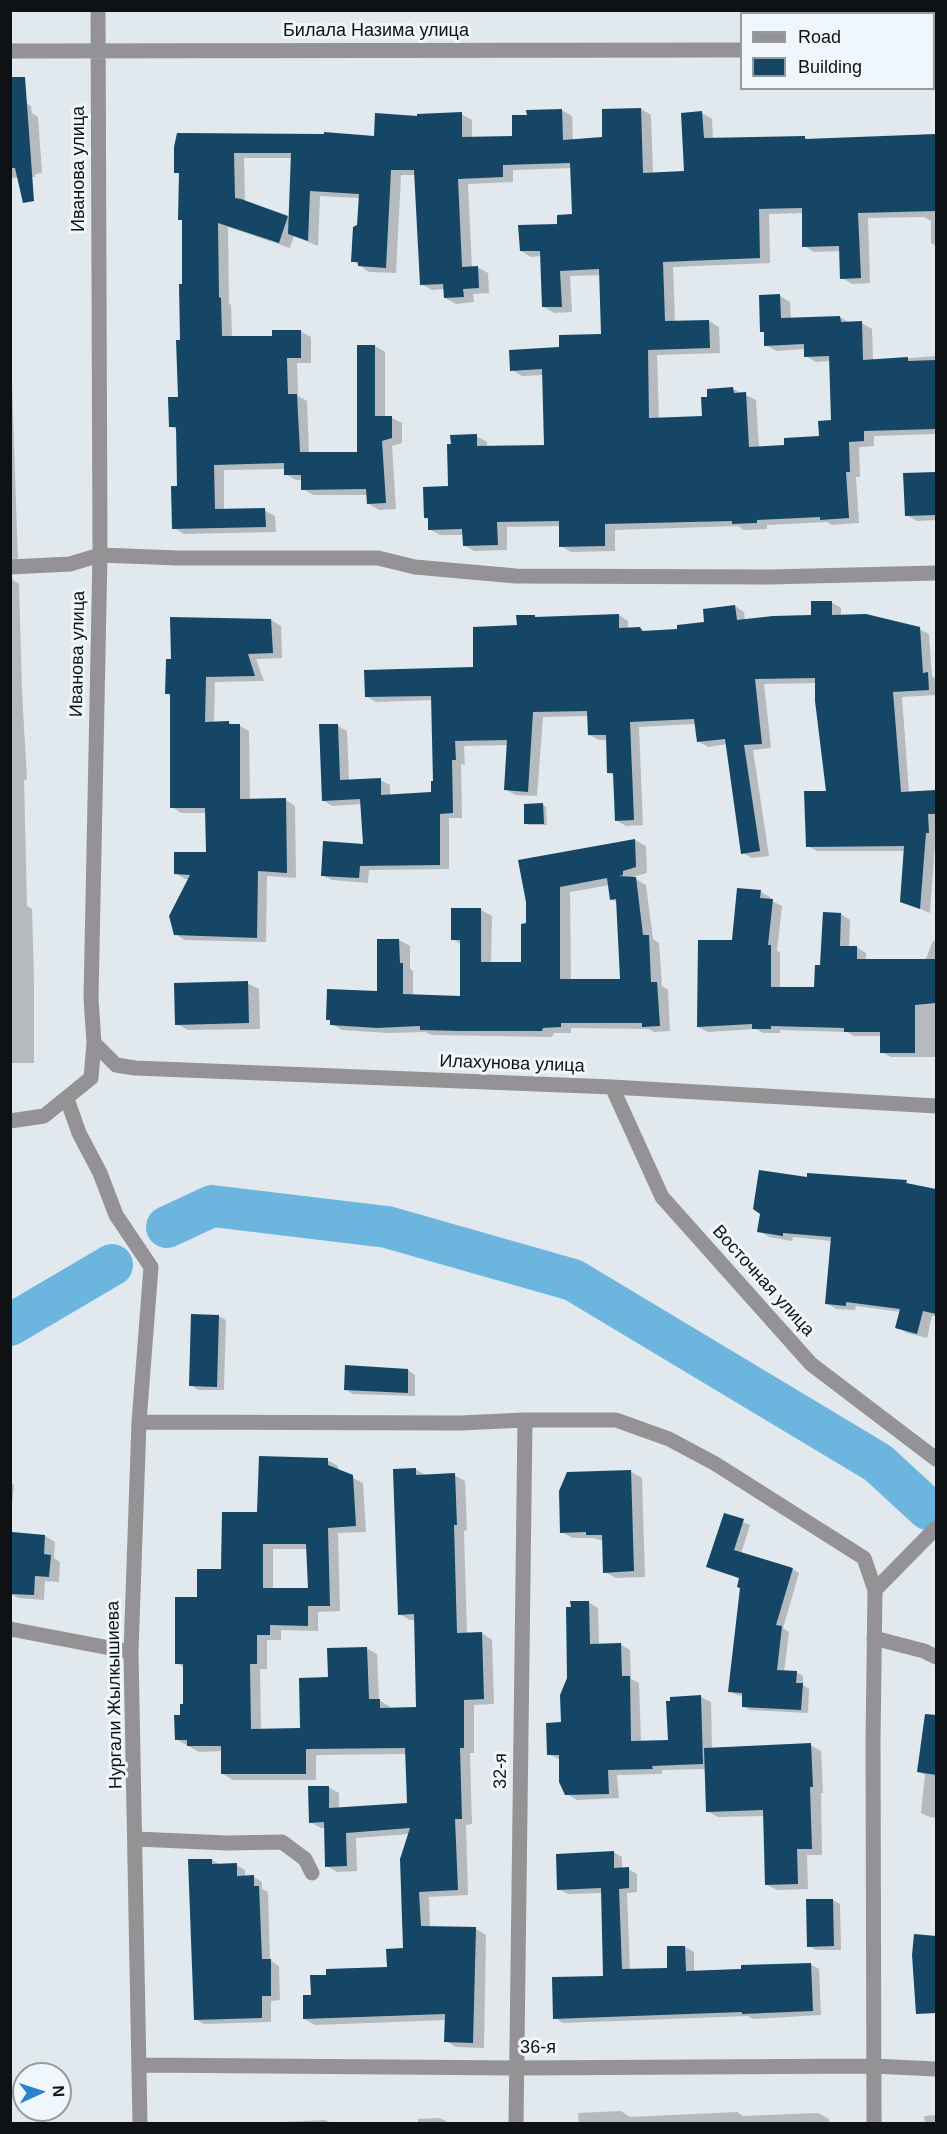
<!DOCTYPE html>
<html>
<head>
<meta charset="utf-8">
<style>
  body { margin:0 }
  #map { position:relative; width:947px; height:2134px; overflow:hidden; background:#e1e9ee; font-family:Arial,sans-serif }
  canvas { display:block }
  .frame { position:absolute; inset:0; border:12px solid #0f1214; pointer-events:none }
  .legend { position:absolute; left:740px; top:12px; width:195px; height:78px; box-sizing:border-box; background:#eff6fc; border:2px solid #959b9f; margin:0; padding:8px 10px; list-style:none; font-size:18px; color:#0f1214 }
  .legend li { display:flex; align-items:center; gap:12px; height:30px }
  .legend b { width:30px; border:2px solid #959b9f }
  .north { position:absolute; left:12px; top:2062px; width:60px; height:60px; box-sizing:border-box; background:#eff6fc; border:2px solid #959b9f; border-radius:50%; rotate:87deg; font-size:16px; font-weight:700; line-height:24px; text-align:center; color:#0f1214 }
  .north::after { content:''; display:block; margin:auto; width:21px; height:27px; background:#2c81cf; clip-path:polygon(50% 0,100% 100%,50% 72%,0 100%) }
</style>
</head>
<body>
<div id="map">
<canvas width="947" height="2134"></canvas>
<div class="frame"></div>
<ul class="legend">
<li><b style="height:8px;background:#949295"></b>Road</li>
<li><b style="height:16px;background:#154666"></b>Building</li>
</ul>
<div class="north">N</div>
</div>
<script>
const c = document.querySelector('canvas').getContext('2d');
c.lineJoin = 'round';
function fill(path, color) { c.fillStyle = color; c.fill(path, 'evenodd'); }
function stroke(path, color, width, dash) { c.strokeStyle = color; c.lineWidth = width; c.lineCap = dash ? 'butt' : 'round'; c.setLineDash(dash || []); c.stroke(path); }
function label(font, color, halo, rows, align = 'center') {
  c.font = font + ' Arial,sans-serif'; c.lineWidth = 6; c.setLineDash([]); c.textBaseline = 'middle'; c.strokeStyle = halo; c.fillStyle = color; for (const [text, x, y, turn = 0] of rows) {
    c.save(); c.translate(x, y); c.rotate((+turn || 0) * Math.PI / 180); c.textAlign = isNaN(turn) ? turn : align; if (halo) c.strokeText(text, 0, 0); c.fillText(text, 0, 0); c.restore();
  }
}
fill(new Path2D(`
  M20 99 31 106 32 113 38 117 42 173 35 174V177L10 178V100Z
  M641 109 651 115 653 174 685 173 702 113 712 119 713 140 804 137 810 141 936 134V246L931 243V221L924 217 868 218 870 283 852 284 842 278 841 251 814 252 804 246 803 213 769 214 770 263 673 267 675 322 709 321 719 327 720 353 657 355 659 419 704 417 733 389 756 400 759 448 786 447 820 438 833 422 830 361 816 362 806 356 805 349 776 351 766 345V333L762 331 780 296 790 302 791 319 840 317 850 323H862L872 329 873 361 936 356V434L874 436V446L859 447 860 477H856L859 523 832 525 827 522 767 525V529L744 530 738 526 615 530V551L571 552 561 546V526L507 527V550L474 551 464 545V535H440L429 529V520L425 517 449 487 476 436 487 442V448L545 446 544 375 522 376 512 370 560 348 603 336 601 275 570 276 572 312 554 313 544 307 541 256 531 257 521 251 574 216 572 168 513 170V182L468 184 472 268 477 267 488 273 489 293 473 294 474 302 456 304 445 298V289L432 290 421 284 416 175H401L396 273 369 272 353 261 358 226 360 198 320 196 318 246 294 236 290 248 228 227 229 304 231 305 232 338H274L300 331 311 337V363H297L298 396 307 401 309 454H359L375 346 385 352V418H392L402 423V443L392 446 396 509 379 510 369 504 368 495H313L303 489V480H296L285 474V469L224 470V511L264 510 275 516 276 532 184 534 174 528 179 488 178 430 170 426 179 398 184 285V221L180 219 181 175 176 172 175 147 375 137 419 117 461 114 472 120V138L514 137 562 110 572 116 573 141 604 139ZM244 158H292L290 218 245 201Z
  M10 320 18 564 11 574 13 580 19 584 22 691 27 780H24L27 906 32 909 34 982V1063H10Z
  M936 473V520L917 521 906 515 905 474Z
  M831 602 841 608V616L919 629 929 634 932 676 936 679V695L902 697 909 793 936 792V844H935L930 913 901 901 905 851H817L808 846 828 792 817 683 764 684 771 748 753 750 769 856 752 858 743 853 727 744 708 747 698 741 696 724 639 727 643 825 626 826 616 820 615 776 609 773 608 740H599L589 735 588 716 543 717 537 796 515 795 505 789 508 745 464 746 465 765 461 764 462 818H449V869L369 870 368 883 332 880 322 875 364 846 362 804 332 806 323 800 338 726 347 731 349 781 380 780 390 785V796L433 793 435 782 432 700 376 702 366 696 475 669 518 627 534 616 538 618 619 615 628 621V629L640 628 646 632 679 630 706 623 735 606 744 612 745 620 813 617Z
  M271 620 281 626 282 658 256 659 264 681 215 682 214 723H228L240 726 249 731 250 800H286L295 806 296 878 267 876 266 942 185 940 175 934 190 879H185L175 873 207 854V813H181L172 807V696L166 693Z
  M543 805 546 807 547 825H529L526 824Z
  M635 840 646 846 647 873 632 877 646 885 653 939 659 943 662 986 668 990 670 1031 654 1032 649 1029 571 1028V1033H554L552 1037 432 1035 425 1032 389 1033 342 1030 332 1024V1021L327 1019 379 993V940H399L410 946V969L413 971V996L461 997 462 945 453 939 481 910 492 916 491 963 522 964 528 924V902ZM610 885 611 899 618 903 622 981H571L570 892Z
  M761 892 770 897V900L782 906 777 951 780 952V989H815L841 914 850 920 849 947H856L866 953V961H925L933 941H936V1057H891L881 1052 882 1036H854L847 1032 780 1030V1033H763L756 1029 708 1032 698 1027 733 942Z
  M247 983 259 989 260 1029 188 1030 177 1024Z
  M808 1179 906 1182 913 1186 936 1190V1316H932L927 1338 907 1333 897 1327 901 1312 856 1306 855 1310 836 1309 827 1303 832 1241 793 1237 792 1241 769 1237 759 1231Z
  M193 1315 219 1316 226 1320 224 1390H198L191 1385Z
  M408 1370 415 1375V1396L353 1394 345 1389Z
  M327 1460 338 1466V1471L363 1483 366 1532 338 1533 340 1611 318 1612V1631L281 1630V1640H267V1669H260L261 1730H302L330 1679 366 1648 377 1654 379 1700 390 1707V1709H418L415 1620H410L399 1614 415 1469 427 1476 454 1475 465 1481 467 1530 464 1531 467 1634 482 1633 492 1640 494 1704 474 1705V1753H470L472 1824 466 1825 468 1895 429 1897 430 1928 476 1929 486 1935 484 2048 456 2047 446 2041 447 2020 315 2025 304 2019 312 1996 388 1969 405 1950 409 1834 356 1838 357 1871 337 1872 327 1866 325 1828H321L310 1822 328 1787 339 1793V1809L408 1804 407 1754 318 1755 316 1756V1780H233L223 1774V1751L199 1752 176 1739 185 1706V1668L177 1663 198 1599 223 1570 259 1513ZM273 1549H308L309 1590H273Z
  M630 1471 642 1478 645 1577 616 1578 605 1572 603 1541 593 1538H573L561 1532Z
  M10 1483 14 1485 10 1525Z
  M725 1515 750 1525 741 1554 792 1569 799 1573 783 1628 789 1632 784 1672H796L803 1676V1685L809 1689 808 1713 750 1710 743 1706 744 1696 737 1695 730 1691 741 1579 708 1567Z
  M10 1534 45 1536 55 1542 54 1558 60 1562 59 1582 45 1581 44 1600 19 1598 10 1594Z
  M588 1602 598 1608 599 1645 620 1644 630 1650 631 1679 639 1683 641 1742 669 1741 701 1697 711 1702 712 1749 810 1745 821 1751 823 1793H821L822 1855H807L808 1889 777 1890 766 1884 764 1816 718 1817 707 1811 706 1769 662 1770V1774L617 1775 619 1798 577 1800 567 1794 561 1760 548 1754 562 1724 568 1679Z
  M926 1715 936 1716V1818L930 1817 921 1813 925 1775 919 1771Z
  M613 1852 622 1857V1869H628L637 1874V1892L627 1893 630 1970H669L685 1947 694 1952V1972L810 1964 819 1969 821 2015 753 2019 748 2016 563 2023 555 2018 605 1977 602 1893 568 1894 559 1889Z
  M212 1860 220 1865H236L245 1870V1877H254L262 1882V1889L268 1892 270 1960 279 1966 280 2000 271 2001V2022L204 2024 195 2019Z
  M832 1900 840 1904 841 1950H816L809 1946Z
  M936 2102V2124H925L924 2116 936 2115Z
  M621 2111 630 2117 737 2112 743 2116 818 2113 829 2119V2124H579L578 2113Z
  M439 2118 446 2121V2124H418V2119Z
  M325 2120 331 2123 348 2124H226L227 2122H283Z`), '#0003');
stroke(new Path2D(`
  M167 1227 212 1206 387 1227 573 1280 878 1463 928 1509
  M10 1325 112 1265`), '#6bb5de', 42);
fill(new Path2D(`
  M10 77H25L34 201 23 203 15 168H10Z
  M641 108 643 173 684 171 681 113 702 111 704 138 805 136V139L936 134V211L858 213 861 278 840 279 839 246 802 247V208L759 209 760 258 663 262 665 321 709 320 710 348 648 350 649 418 702 416 701 397H707V389L733 387 734 393 746 392 749 447 784 445V438L819 436 818 421 831 420 829 356 804 357V344L764 346V332H760L759 295 780 294 781 318 840 316 841 322 862 321 863 360 908 357V361L936 360V429L864 431V441L849 442 850 472H846L849 518 820 520V517L757 520V523L732 524V521L605 524V546L559 547V521L497 522 498 545 463 546 462 529 428 530V518H424L423 487 448 486 447 444H451L450 435 477 434V446L544 445 542 369 510 371 509 350 559 347V335L601 334 599 269 560 271 562 307H542L540 251H520L518 225 557 224V215L572 214 570 163 503 165V177L458 179 462 267 478 266 479 288 463 289 464 297 444 298 443 284 420 285 414 170H391L386 268 358 266V262H351L353 227 357 225 359 194 310 191 308 241 288 234 291 153H234L235 198 241 199 288 216 279 243 218 223 219 297 221 298 222 336H272V330H301V358H287L288 394H297L300 452H357V345H375V416H392V438L382 441 386 503 367 504 366 489 301 490V475H284V463L214 465 215 509 265 508 266 527 172 529 171 486H177L176 427H169L168 397H178L176 340H180L179 284H182V220H178L179 173H174V147L177 133 324 134V132L374 136 375 113 417 116V114L462 112V137L512 136V115H527L526 110 562 109 563 140 602 137V109Z
  M936 472V515L905 516 903 473Z
  M811 601H832V615L866 614 920 627 923 673 928 672 929 690 893 692 901 792 936 790V814H928L929 833H926L920 909 900 902 904 846 806 847 804 791H826L815 701V678L755 679 762 744 744 745 760 851 741 854 725 739 697 742 694 719 630 722 634 820 615 821 613 773H607L606 735H588L587 711 533 712 528 792 504 790 507 740 455 741 456 760H452L453 813 440 814V865L360 866 359 878 321 876 323 841 363 844 360 799 322 801 319 724H338L340 780 381 778V795L431 792V781H433L431 696 365 697 364 670 473 667V627L517 625 516 615H535V617L619 614V628L640 627 642 631 677 629V625L704 622 703 609 735 605 737 620 773 616 811 615Z
  M170 617 271 619 273 653 248 654 255 676 206 677 205 722 229 721V724H240V799L286 798 287 873 258 871 257 938 174 935 169 916 190 875 174 874V852H206L205 808H170V694H165L166 659H171Z
  M543 803 544 824H524V804Z
  M635 839 636 867 623 871V875L619 876 636 877 643 935H649L651 982H657L660 1026 642 1027V1023H561V1027L543 1028 542 1031H460L420 1030V1026L377 1028 330 1025V1020H326L327 989 377 991V939H399L400 963H403V994L460 996V940H451V908H481V962H521V924L526 923V902L518 860ZM607 878 610 900 616 899 620 979H560V887Z
  M737 888 761 890 760 898 773 899 768 945H771V987H814L815 965H820L823 912 841 913 840 946H857V959H936V1003L915 1005V1053H880V1032H844V1028L771 1026V1029H752V1024L697 1027 698 940H732Z
  M248 981 249 1023 175 1025 174 983Z
  M759 1170 807 1177V1173L907 1180 906 1183 936 1189V1314L923 1311 917 1334 895 1328 900 1309 846 1302V1306L825 1304 831 1237 783 1233V1236L757 1232 760 1214 753 1209Z
  M191 1314 219 1315 217 1387 189 1386Z
  M345 1365 408 1369V1393L344 1390Z
  M259 1456 328 1458V1465L353 1475 356 1526 328 1528 330 1606H308V1626L270 1625V1635H257V1664H250L251 1729 300 1728 299 1678 328 1677 327 1648 367 1647 369 1699H380V1708L416 1707 414 1614 398 1615 393 1469 416 1468V1475L455 1473 457 1525H454L457 1633 482 1632 484 1699 464 1700V1748H460L462 1819H455L458 1890 419 1892 421 1926 476 1927 473 2043 444 2042 445 2014 303 2019V1995H311L310 1975H326V1969L387 1967 386 1949 403 1948 400 1859 410 1828 346 1833 347 1866 325 1867 324 1822 309 1823 308 1786H329V1808L407 1803 405 1748 307 1749 306 1750V1774H221V1746H187V1740H175L174 1715H180V1704H183V1664H175V1597H197V1569H221L222 1512H257ZM263 1544H306L308 1588H263Z
  M631 1470 634 1571 603 1573 602 1535H586V1532L560 1533 559 1491 567 1472Z
  M724 1513 744 1519 734 1550 793 1568 776 1625 782 1626 777 1670 797 1671 796 1683H803L801 1710 742 1707V1693L728 1692 740 1588 737 1587 739 1578 706 1567Z
  M12 1532 45 1535 44 1554 51 1555 49 1577 35 1576 34 1595 10 1594Z
  M570 1601H589L590 1644 621 1643 622 1676H630L631 1741 668 1740 666 1701H670V1697L701 1695 703 1764 652 1766 653 1769 608 1770 609 1794 565 1795 559 1782V1755H547L546 1723 561 1722 560 1695 567 1678 566 1607H571Z
  M925 1714 936 1715V1775L917 1772Z
  M811 1743 813 1787H810L812 1849H797L798 1884 765 1885 763 1810 706 1812 704 1748Z
  M614 1851V1868L629 1867V1888L619 1889 622 1969 667 1968V1946H685L686 1971 741 1969V1965L811 1963 813 2011 742 2014V2012L553 2019 552 1977 603 1976 601 1888 557 1890 556 1854Z
  M188 1859H212V1864L237 1863V1876L254 1875V1886H259L262 1959H271V1996H262V2018L194 2020Z
  M806 1899H833L834 1946 807 1947Z
  M914 1934 936 1936V2013L916 2014 912 1955Z`), '#154666');
stroke(new Path2D(`
  M934 50H936
  M10 51 742 50
  M10 567 70 564 100 555 178 558H378L415 567 516 576 769 577 936 573
  M94 1043 116 1065 135 1068 612 1087 936 1106
  M612 1087 662 1197 811 1364 936 1459
  M67 1099 79 1133 100 1173 116 1215 151 1267 139 1422 131 1652 140 2124
  M10 1121 44 1116 91 1078 94 1043 91 998 100 555 98 10
  M139 1422 460 1423 525 1420H616L669 1439 714 1463 864 1558 875 1590 873 1741 874 2124
  M875 1590 936 1528
  M10 1629 131 1652
  M874 1638 924 1651 936 1657
  M136 1839 227 1843 282 1842 305 1859 312 1873
  M140 2065 516 2068 873 2066 936 2069
  M516 2124 525 1420`), '#949295', 15);
label('18px', '#0f1214', '#eff6fc', [
  ["Билала Назима улица",376,31],
  ["Иванова улица",79,169,-90],
  ["Иванова улица",78,654,-89],
  ["Илахунова улица",512,1064,2],
  ["Восточная улица",763,1281,48],
  ["Нургали Жылкышиева",115,1695,-91],
  ["32-я",501,1771,-89],
  ["36-я",538,2048]
]);
</script>
</body>
</html>
